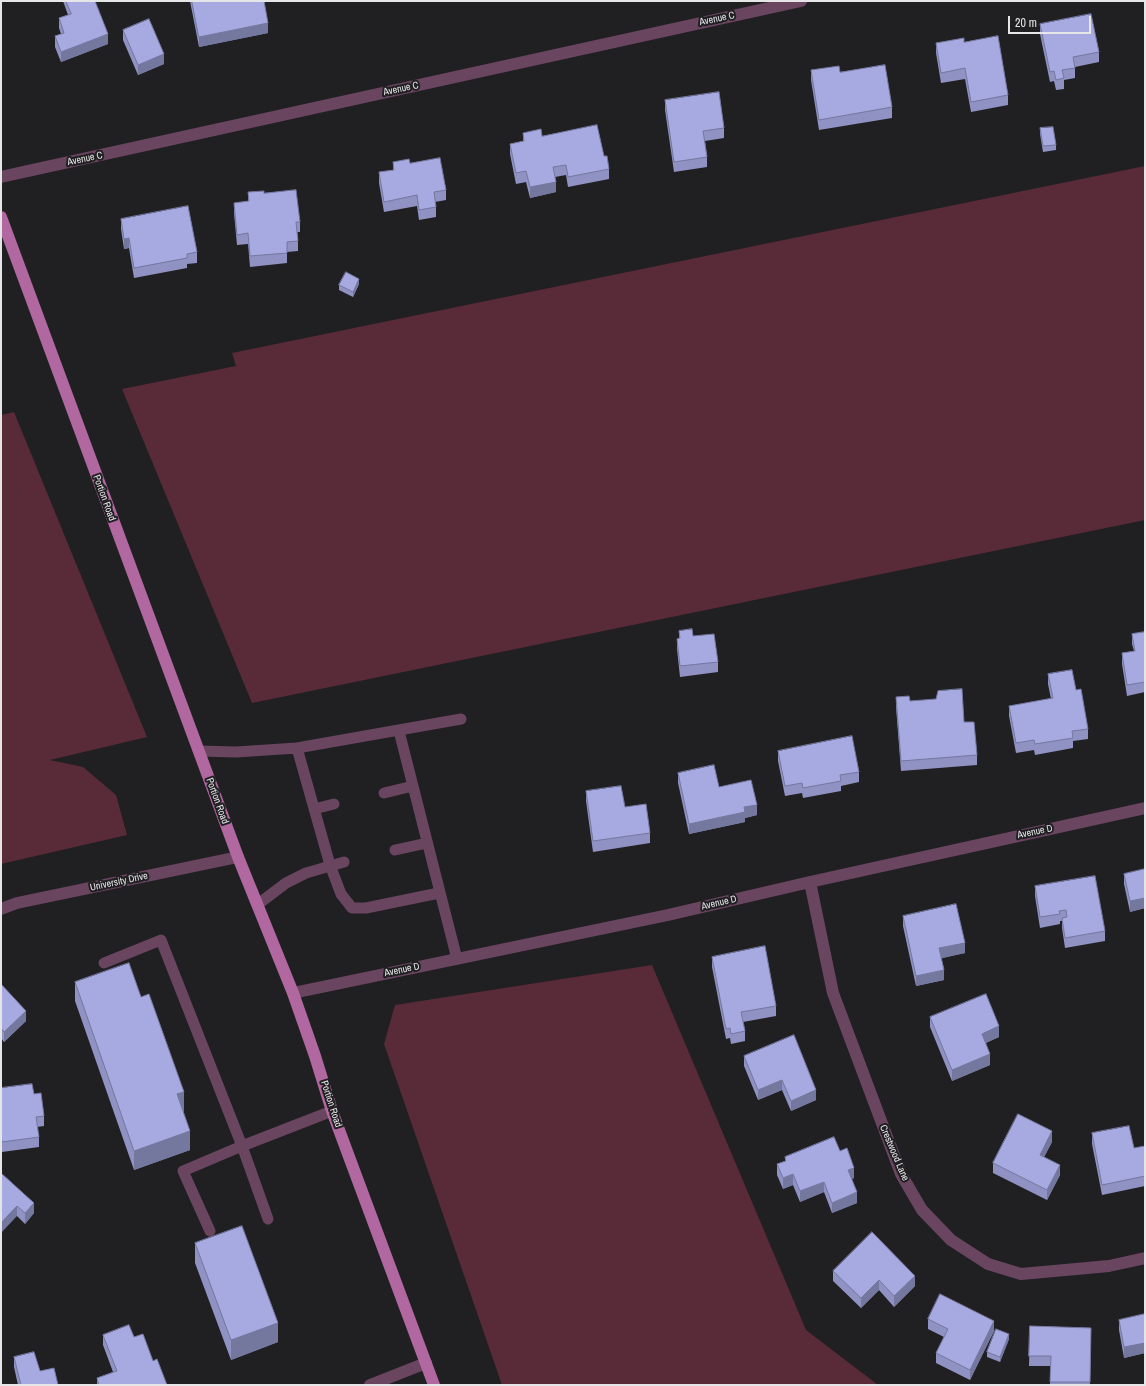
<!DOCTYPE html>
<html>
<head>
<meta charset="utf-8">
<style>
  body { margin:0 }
  #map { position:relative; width:1146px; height:1386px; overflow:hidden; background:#201f22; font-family:"Archivo Narrow",sans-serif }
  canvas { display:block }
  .frame { position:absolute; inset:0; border:2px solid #e6e5e7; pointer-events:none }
  .scale { position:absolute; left:1008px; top:16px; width:83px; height:18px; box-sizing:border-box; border:2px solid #e6e5e7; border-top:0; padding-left:5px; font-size:12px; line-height:14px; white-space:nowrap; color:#e6e5e7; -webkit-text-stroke:3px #201f22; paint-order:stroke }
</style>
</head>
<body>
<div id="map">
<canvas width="1146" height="1386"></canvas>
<div class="frame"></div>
<div class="scale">20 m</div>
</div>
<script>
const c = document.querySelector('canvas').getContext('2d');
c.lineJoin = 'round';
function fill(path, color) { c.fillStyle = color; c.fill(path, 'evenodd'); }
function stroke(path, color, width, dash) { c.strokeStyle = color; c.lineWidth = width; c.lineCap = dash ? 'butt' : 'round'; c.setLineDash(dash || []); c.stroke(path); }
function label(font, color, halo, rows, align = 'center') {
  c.font = font + ' "Archivo Narrow",sans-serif'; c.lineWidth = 4; c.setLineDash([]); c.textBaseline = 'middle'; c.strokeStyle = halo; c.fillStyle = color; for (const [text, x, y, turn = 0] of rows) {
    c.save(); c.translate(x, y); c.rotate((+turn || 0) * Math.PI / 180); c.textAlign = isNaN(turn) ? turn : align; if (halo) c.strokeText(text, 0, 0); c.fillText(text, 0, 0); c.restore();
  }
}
fill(new Path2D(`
  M1145 166V520L252 703 122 389 236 366 232 353Z
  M14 412 147 737 50 760 83 767 116 795 127 835 1 864V415Z
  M652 965 806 1330 878 1385H502L384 1044 395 1005Z`), '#592b38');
stroke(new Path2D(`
  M399 731 457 959
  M297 748 330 865 341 894 352 908H366L439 893
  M200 751 236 752 297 748 461 719
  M384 793 413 786
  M314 809 334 804
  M395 850 427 843
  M257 905 286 883 306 873 344 862
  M104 963 161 940 242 1146 332 1111
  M210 1231 183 1171 242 1146 268 1219`), '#694560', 11);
stroke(new Path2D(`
  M1 177 801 1
  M810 882 833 993 901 1174 922 1210 951 1240 988 1264 1021 1274 1109 1266 1145 1258
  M1 909 17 903 238 857
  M293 993 668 915 810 882 1145 808
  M370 1385 426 1363`), '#694560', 12);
stroke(new Path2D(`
  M1 217 238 857 293 993 315 1056 332 1111 434 1385`), '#b167a0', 12);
fill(new Path2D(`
  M63 1H95L108 44 61 62 55 47V36L61 34 59 28V18L68 15Z
  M190 1H264L268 33 199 47Z
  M1040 24 1099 52V62L1075 67V78L1064 80V89L1056 90 1054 81 1050 82 1040 34Z
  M123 30 164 64 138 75 123 40Z
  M964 42 1008 95V105L971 112 965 79 941 83 936 53V43Z
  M811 70 840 72 892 107V118L819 130 811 80Z
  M665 100 724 128V138L705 141 707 157V167L674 172 665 110Z
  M1040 128 1056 145V150L1043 152 1040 134Z
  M523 133 542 136 604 156 609 169V179L568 187 566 175 555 177 556 192 530 198 526 182 516 184 510 154V144L523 141Z
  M393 162 410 163 446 190V200L435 202 436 207V217L419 220 417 206 384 212 379 183V172L393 170Z
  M248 192 264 193 300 222V232H297L298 241V251L287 252V263L250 267 248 244 237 245 234 213V203L248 201Z
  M121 219 197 252V263L187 264V268L134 278 129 248 124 249 121 229Z
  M359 284 353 297 339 290V285Z
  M679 631 693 636 718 662V672L680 677 677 649V639L679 638Z
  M1145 632V692L1127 696 1122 664V653L1134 651 1132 644V634Z
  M1048 674 1076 690 1088 729V739L1073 741V748L1035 755 1034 750 1016 753 1009 716V706L1051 699 1048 684Z
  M896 697 910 701 964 722 977 755V765L901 771 896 707Z
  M778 751 859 772V782L841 786V791L803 798 802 793 785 796 778 761Z
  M678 773 719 787 757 815 745 818V822L689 834 678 783Z
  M586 791 650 833V843L593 852 586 801Z
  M1145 869V908L1130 912 1124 884V874Z
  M1035 886 1105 931V941L1065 948 1062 928V921H1060V924L1040 928 1035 896Z
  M903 916 965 953 941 958 944 980 916 986 903 926Z
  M712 957 776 1006V1016L743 1022 745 1031V1041L731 1044 730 1038 726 1039 712 967Z
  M75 982 141 997 184 1112H183L190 1150 134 1170 75 1001Z
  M1 984 26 1021 4 1042 1 1038Z
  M930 1017 999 1037 986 1043 990 1065 952 1081 930 1027Z
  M744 1056 816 1100 791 1111 782 1090 758 1100 744 1066Z
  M1 1088 34 1094 44 1116V1126L37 1127 39 1137V1147L2 1152 1 1144Z
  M1092 1133 1134 1148 1145 1146V1186L1102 1195 1092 1144Z
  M1052 1142 1044 1157 1060 1175 1047 1200 993 1173V1163Z
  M840 1151 854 1178 852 1179 857 1203 832 1213 824 1192 800 1202 793 1185 783 1189 777 1175V1164L785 1161V1157Z
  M1 1173 34 1213 25 1224 17 1216Z
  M195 1243 278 1342 231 1360 195 1263Z
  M833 1271 915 1286 894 1307 879 1290 861 1308 833 1281Z
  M1145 1314V1353L1124 1358 1119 1330V1320Z
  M928 1319 994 1331 970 1380 936 1363V1353L944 1337 928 1329Z
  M1030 1326 1091 1328 1090 1385H1050V1366H1029Z
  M103 1335 134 1337 153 1361 167 1385H97V1378L113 1372 103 1345Z
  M1009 1339 1000 1362 987 1357V1352Z
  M14 1357 58 1385H18L14 1367Z`), '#8f92c2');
fill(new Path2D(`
  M268 23V33L199 47V37Z
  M108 34V44L61 62V52Z
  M164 54V64L138 75V65Z
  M556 182V192L530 198V187Z
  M129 238V248L124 249V239Z
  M359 279V284L353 297V292Z
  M757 805V815L745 818V822L689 834V824L744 807Z
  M1145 898V908L1130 912V901Z
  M965 943V953L939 959V948Z
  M944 970V980L916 986V976Z
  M26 1011V1021L4 1042V1032Z
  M999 1026V1037L982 1044V1034Z
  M990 1054V1065L952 1081V1070Z
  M782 1080V1090L758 1100V1090Z
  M816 1090V1100L791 1111V1101Z
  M184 1092V1112L177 1114V1094Z
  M190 1131V1150L134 1170V1151Z
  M1052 1131V1142L1040 1165V1155Z
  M1060 1165V1175L1047 1200V1190Z
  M854 1168V1178L848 1180V1170Z
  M793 1174V1185L783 1189V1178Z
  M824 1182V1192L800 1202V1191Z
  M857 1192V1203L832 1213V1203Z
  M34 1203V1213L25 1224V1213Z
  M17 1206V1216L1 1233V1223Z
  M915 1276V1286L894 1307V1296Z
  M879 1280V1290L861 1308V1298Z
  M994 1321V1331L970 1380V1370Z
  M278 1323V1342L231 1360V1340Z
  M1009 1334V1339L1000 1362V1357Z
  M1145 1343V1353L1124 1358V1347Z`), '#74779e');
const building = new Path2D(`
  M66 1H95L108 34 61 52 55 36 64 33 59 18 71 14Z
  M192 1H264L268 23 199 37Z
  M1091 14 1099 52 1073 57 1075 68 1062 70 1064 78 1056 80 1054 71 1050 72 1040 24Z
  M149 19 164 54 138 65 123 30Z
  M998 36 1008 95 971 102 965 68 941 73 936 43 964 38V42Z
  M885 65 892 107 819 120 811 70 839 66 840 72Z
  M719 92 724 128 703 131 707 157 674 162 665 100Z
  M597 125 604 156H607L609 169 568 177 566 165 553 167 556 182 530 187 526 171 516 173 510 144 524 141 523 133 541 129 542 136Z
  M1053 127 1056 145 1043 146 1040 128Z
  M440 158 446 190 434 192 436 207 419 210 417 195 384 202 379 172 394 170 393 162 409 159 410 163Z
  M296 190 300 222H296L298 241 287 242V253L250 256 248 233 237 235 234 203 249 201 248 192 264 191V193Z
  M188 206 197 252 187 254V258L134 268 129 238 124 239 121 219Z
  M346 272 359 279 353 292 339 285Z
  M692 629 693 636 714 634 718 662 680 666 677 639 680 638 679 631Z
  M1145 632V682L1127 685 1122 653 1135 651 1132 634Z
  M1072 670 1076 690 1081 689 1088 729 1072 731 1073 738 1035 744 1034 740 1016 743 1009 706 1053 698 1048 674Z
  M962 689 964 722H974L977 755 901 761 896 697 909 696 910 701 936 699 938 691Z
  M852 736 859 772 840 775 841 781 803 788 802 783 785 786 778 751Z
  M714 765 719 787 751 780 757 805 744 807 745 812 689 824 678 773Z
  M621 786 625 807 646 804 650 833 593 841 586 791Z
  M1145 869V898L1130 901 1124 874Z
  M1095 876 1105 931 1065 938 1062 918 1067 917 1066 910 1059 911 1060 914 1040 917 1035 886Z
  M956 904 965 943 939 948 944 970 916 976 903 916Z
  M765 946 776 1006 741 1012 745 1031 731 1034 730 1028 726 1029 712 957Z
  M129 963 141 997 149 994 184 1092 177 1094 190 1131 134 1151 75 982Z
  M1 984 26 1011 4 1032 1 1028Z
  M986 994 999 1026 982 1034 990 1054 952 1070 930 1017Z
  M794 1035 816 1090 791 1101 782 1080 758 1090 744 1056Z
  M32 1084 34 1094 41 1093 44 1116 36 1117 39 1137 2 1142 1 1134V1088Z
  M1018 1114 1052 1131 1040 1155 1060 1165 1047 1190 993 1163Z
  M1129 1126 1134 1148 1145 1146V1176L1102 1185 1092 1133Z
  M834 1137 840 1151 847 1148 854 1168 848 1170 857 1192 832 1203 824 1182 800 1191 793 1174 783 1178 777 1164 786 1161 785 1157Z
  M1 1173 34 1203 25 1213 17 1206 1 1223Z
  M242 1226 278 1323 231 1340 195 1243Z
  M872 1232 915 1276 894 1296 879 1280 861 1298 833 1271Z
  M940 1294 994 1321 970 1370 936 1353 948 1329 928 1319Z
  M1145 1314V1343L1124 1347 1119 1320Z
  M129 1325 134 1337 143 1334 153 1361 157 1359 167 1385H99L97 1378 117 1371 103 1335Z
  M1030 1326 1091 1328 1090 1382H1050L1051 1356H1029Z
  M996 1329 1009 1334 1000 1357 987 1352Z
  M34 1352 40 1371 54 1368 58 1385H21L14 1357Z`);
fill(building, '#a6aae1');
stroke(building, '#74779e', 1);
label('10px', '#e6e5e7', '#201f22', [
  ["Avenue C",717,19,-12],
  ["Avenue C",401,89,-12],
  ["Avenue C",85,159,-12],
  ["Portion Road",104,498,70],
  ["Portion Road",217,801,70],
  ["Avenue D",1035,832,-12],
  ["University Drive",119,882,-12],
  ["Avenue D",719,903,-13],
  ["Avenue D",402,970,-12],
  ["Portion Road",331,1104,72],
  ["Crestwood Lane",894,1153,67]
]);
</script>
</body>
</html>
